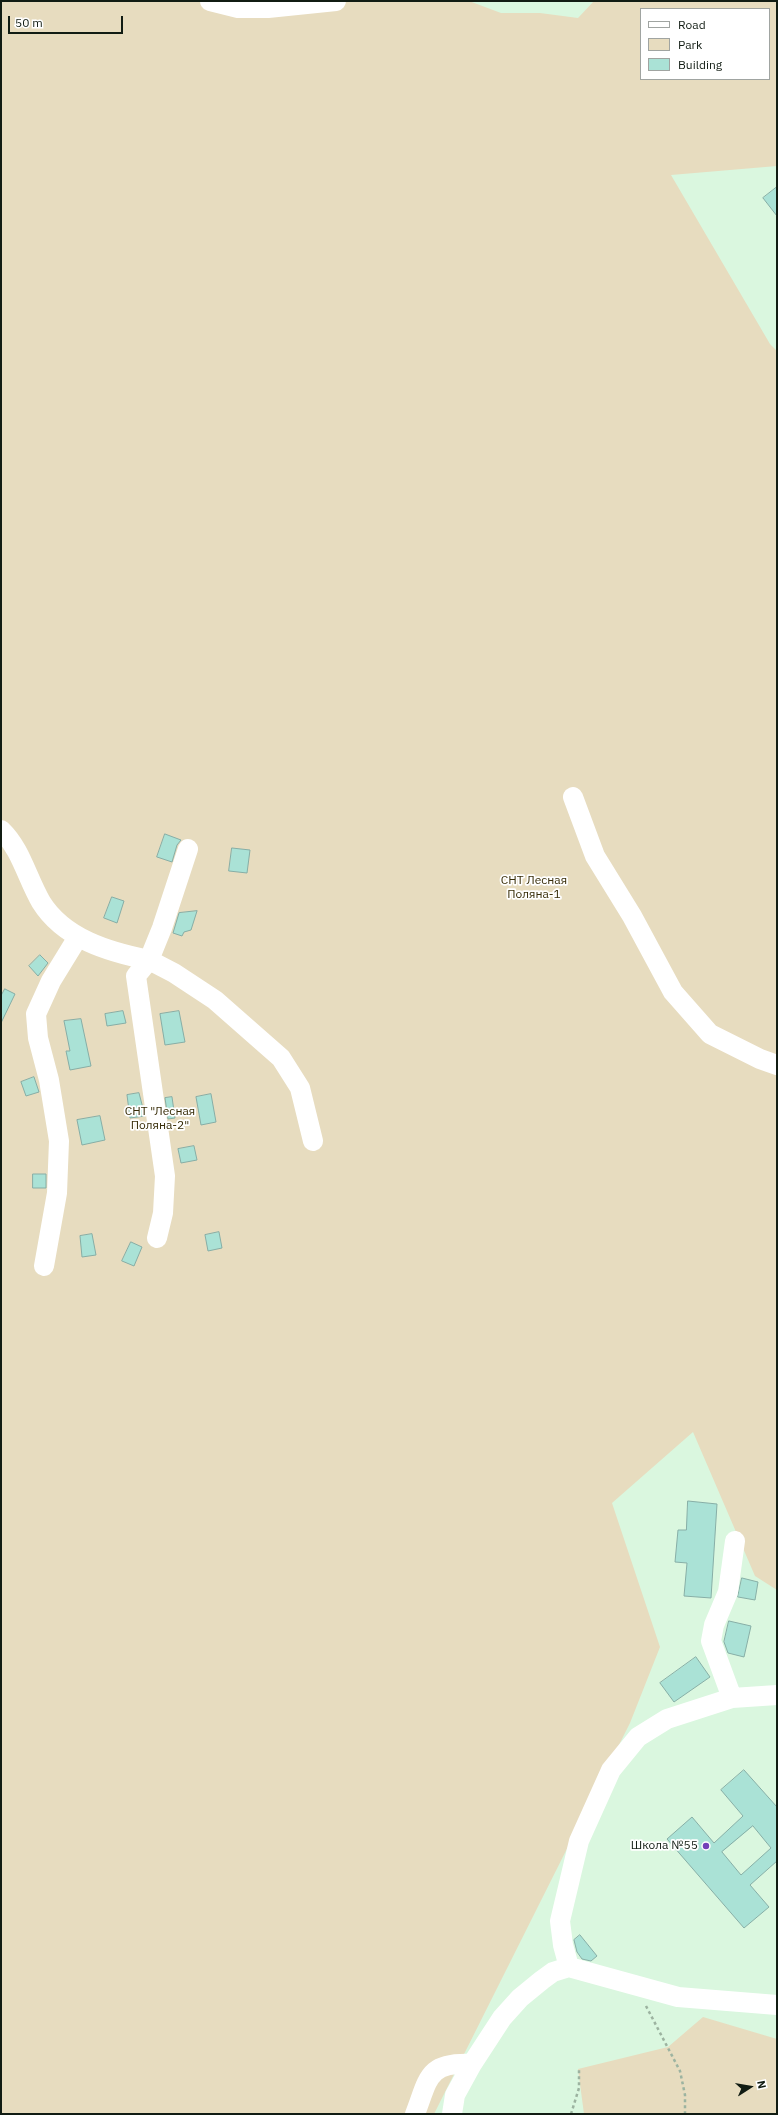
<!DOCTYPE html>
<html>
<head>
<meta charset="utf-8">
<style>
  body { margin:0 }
  #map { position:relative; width:778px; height:2115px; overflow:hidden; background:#daf7df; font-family:"IBM Plex Sans",sans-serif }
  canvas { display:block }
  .frame { position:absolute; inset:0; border:2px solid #111c13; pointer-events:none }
  .legend { position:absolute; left:640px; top:8px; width:130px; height:72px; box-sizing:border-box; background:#fff; border:1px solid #a0a4a1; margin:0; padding:5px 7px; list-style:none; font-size:12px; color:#111c13 }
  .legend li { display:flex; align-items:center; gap:8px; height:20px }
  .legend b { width:20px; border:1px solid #a0a4a1 }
  .north { position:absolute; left:730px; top:2067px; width:40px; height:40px; -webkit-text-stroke:3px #fff; paint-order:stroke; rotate:78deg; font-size:11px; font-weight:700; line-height:16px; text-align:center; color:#111c13 }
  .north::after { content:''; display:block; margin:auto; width:14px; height:18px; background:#111c13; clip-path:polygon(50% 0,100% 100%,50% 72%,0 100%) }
  .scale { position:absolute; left:8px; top:16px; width:115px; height:18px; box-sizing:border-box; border:2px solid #111c13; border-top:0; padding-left:5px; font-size:12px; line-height:14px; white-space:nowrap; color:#111c13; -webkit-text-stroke:3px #fff; paint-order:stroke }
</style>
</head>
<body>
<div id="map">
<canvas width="778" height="2115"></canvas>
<div class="frame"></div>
<ul class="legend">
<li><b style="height:5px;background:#fff"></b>Road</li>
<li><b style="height:11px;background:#e7dcbf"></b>Park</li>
<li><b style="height:11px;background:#aae2d6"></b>Building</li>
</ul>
<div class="north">N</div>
<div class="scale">50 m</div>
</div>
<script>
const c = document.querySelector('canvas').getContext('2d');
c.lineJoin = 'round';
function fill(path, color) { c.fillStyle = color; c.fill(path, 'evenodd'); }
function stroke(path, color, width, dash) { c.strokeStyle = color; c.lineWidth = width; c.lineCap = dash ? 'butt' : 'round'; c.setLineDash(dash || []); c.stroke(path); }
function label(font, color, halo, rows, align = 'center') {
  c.font = font + ' "IBM Plex Sans",sans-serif'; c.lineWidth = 3.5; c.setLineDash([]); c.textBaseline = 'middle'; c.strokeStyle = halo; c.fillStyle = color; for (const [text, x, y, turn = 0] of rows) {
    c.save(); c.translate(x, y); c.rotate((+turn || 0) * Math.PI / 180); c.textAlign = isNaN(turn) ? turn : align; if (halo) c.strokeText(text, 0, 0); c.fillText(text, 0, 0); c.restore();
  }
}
fill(new Path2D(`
  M1 1H469L501 13H540L578 18 594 1H777V166L671 175 770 344 777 351V1590L755 1576 693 1432 612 1503 660 1647 630 1723 434 2114H1ZM641 9H769V79H641Z
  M703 2017 777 2039V2114H584L578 2069 668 2047Z`), '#e7dcbf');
const building = new Path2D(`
  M777 187V216L763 198Z
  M165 834 181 840 177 845 172 862 157 857Z
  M232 848 250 850 247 873 229 871Z
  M112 897 124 901 117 923 104 918Z
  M197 911 191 930 184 932 182 936 173 933 179 913Z
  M40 955 48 963 38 976 29 966Z
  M5 989 15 994 1 1023V996Z
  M123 1011 126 1023 107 1026 105 1014Z
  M179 1011 185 1042 165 1045 160 1014Z
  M81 1019 91 1066 70 1070 66 1051H70L64 1021Z
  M34 1077 39 1092 26 1096 21 1082Z
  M139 1093 145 1116 130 1118 127 1095Z
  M211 1094 216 1122 201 1125 196 1097Z
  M172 1097 175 1118 168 1119 165 1098Z
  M100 1116 105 1140 82 1145 77 1120Z
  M194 1146 197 1160 181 1163 178 1149Z
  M33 1174H46V1188H33Z
  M219 1232 222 1248 208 1251 205 1235Z
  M92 1234 96 1255 82 1257 80 1236Z
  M131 1242 142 1247 134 1266 122 1261Z
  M688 1501 717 1504 711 1598 684 1596 687 1563 675 1562 678 1530H686Z
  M742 1578 758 1582 755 1600 738 1597Z
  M729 1621 751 1626 744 1657 728 1653 724 1642Z
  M696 1657 710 1677 674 1702 660 1683Z
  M744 1770 777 1807V1861L750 1885 769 1907 744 1928 667 1839 692 1817 714 1843 743 1816 721 1790ZM753 1826 771 1848 741 1875 722 1852Z
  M580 1935 597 1956 591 1961 582 1959 577 1952 574 1940Z`);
fill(building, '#aae2d6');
stroke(building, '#87aea6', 1);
stroke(new Path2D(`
  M646 2006 680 2071 685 2095V2114
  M571 2114 579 2088V2068`), '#9cb3a0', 2.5, [3, 3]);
stroke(new Path2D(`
  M210 1 238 8H268L336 1
  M573 797 595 856 632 916 673 992 710 1034 760 1059 777 1065
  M1 830C21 849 27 878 41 902 64 939 109 952 149 960L136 976 165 1176 163 1213 157 1238
  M188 849 162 928 149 960 174 973 215 1000 281 1058 300 1088 313 1141
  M44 1266 57 1193 59 1141 49 1080 38 1038 36 1014 51 981 78 937
  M732 1698 711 1641 714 1625 728 1592 735 1541
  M569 1967 563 1945 560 1921 579 1841 611 1770 638 1737 667 1719 732 1698 777 1695
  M415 2114C429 2078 427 2062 472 2064
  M452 2114 455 2095 472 2064 502 2018 520 1998 542 1980 553 1972 569 1967 678 1997 777 2005`), '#fff', 20);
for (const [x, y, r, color] of [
  [706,1846,4,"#7340b8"]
]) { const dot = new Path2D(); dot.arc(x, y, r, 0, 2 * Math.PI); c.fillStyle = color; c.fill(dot); stroke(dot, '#fff', 1.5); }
label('12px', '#372c07', '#fff', [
  ["СНТ Лесная",534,881],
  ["Поляна-1",534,895],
  ["СНТ \"Лесная",160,1112],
  ["Поляна-2\"",160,1126]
]);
label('12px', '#111c13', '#fff', [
  ["Школа №55",698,1846]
], 'right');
</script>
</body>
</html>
